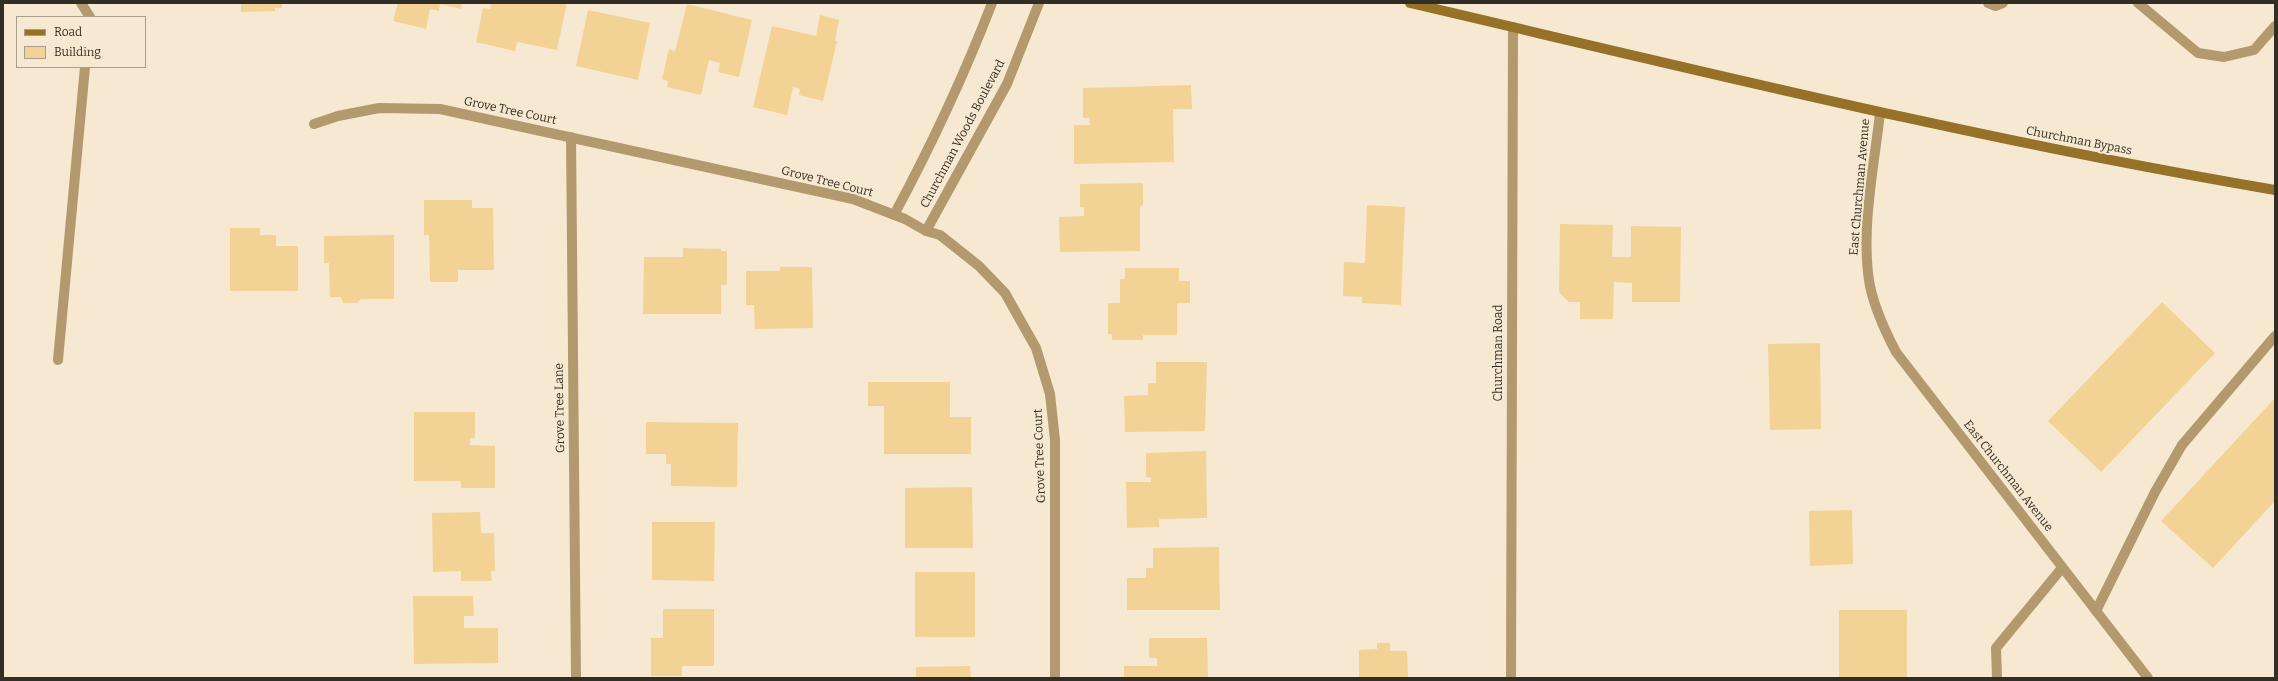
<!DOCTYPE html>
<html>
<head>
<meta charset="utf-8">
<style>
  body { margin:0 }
  #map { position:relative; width:2278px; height:681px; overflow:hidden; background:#f7e9d1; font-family:Bitter,serif }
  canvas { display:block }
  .frame { position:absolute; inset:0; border:4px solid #332e25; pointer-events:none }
  .legend { position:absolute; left:16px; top:16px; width:130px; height:52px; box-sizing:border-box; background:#f7e9d1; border:1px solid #a99e8c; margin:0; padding:5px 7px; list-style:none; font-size:12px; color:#332e25 }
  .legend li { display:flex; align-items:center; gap:8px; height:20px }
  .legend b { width:20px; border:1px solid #a99e8c }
</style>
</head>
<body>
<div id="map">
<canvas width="2278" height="681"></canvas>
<div class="frame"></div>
<ul class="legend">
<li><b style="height:5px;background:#957228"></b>Road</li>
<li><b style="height:11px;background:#f3d295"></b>Building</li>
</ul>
</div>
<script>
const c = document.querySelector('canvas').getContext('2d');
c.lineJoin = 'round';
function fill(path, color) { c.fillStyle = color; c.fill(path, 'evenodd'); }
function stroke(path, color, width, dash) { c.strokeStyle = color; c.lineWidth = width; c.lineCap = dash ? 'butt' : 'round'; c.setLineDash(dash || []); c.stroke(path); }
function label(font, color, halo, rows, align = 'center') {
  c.font = font + ' Bitter,serif'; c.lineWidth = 4; c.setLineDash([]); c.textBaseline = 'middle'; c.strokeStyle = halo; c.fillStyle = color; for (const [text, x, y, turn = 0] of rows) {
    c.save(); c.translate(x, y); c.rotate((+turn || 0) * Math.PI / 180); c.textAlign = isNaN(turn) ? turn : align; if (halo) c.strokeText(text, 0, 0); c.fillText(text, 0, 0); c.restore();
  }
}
fill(new Path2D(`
  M241 3H282V8H275V11L241 12Z
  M398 3H462L461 9 440 4 439 11 430 9 426 29 393 21Z
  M491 3H567L557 50 517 42 515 51 476 42 483 8 490 9Z
  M687 4 752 20 739 77 718 72 720 63 709 60 701 95 667 87 668 81 662 79 669 49 675 51Z
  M588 10 650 23 638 80 576 66Z
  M820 15 839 20 835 41H837L823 101 799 95 800 89 793 87 787 115 753 107 772 26 816 36Z
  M1191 85 1192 109H1173L1174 162 1074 164V125H1090L1089 118H1083V88Z
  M1143 183V206H1140V251L1060 252 1059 217 1084 216V207H1080V184Z
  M424 200H472V208H493L494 270H458V282H430L429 235H424Z
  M1367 205 1405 207 1401 305 1362 303V297L1343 296 1344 262 1365 263Z
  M1560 224 1613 225 1612 257H1631V226L1681 227 1680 302H1632V283L1614 282 1613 319H1580V302H1569L1559 292Z
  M230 228H260V235H276V246H298V291H230Z
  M394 235V299H361L357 303H343L341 297H330L329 263H324V236Z
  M683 248 721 249V251H727V285H721V314H643L644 257H683Z
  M780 267H812L813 328 755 329 754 305H746V271H780Z
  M1125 268H1179V281H1190V303H1177V335H1143V340H1112V334H1108V303H1120V279H1125Z
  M2162 302 2215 353 2101 472 2048 421Z
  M1820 343 1821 429 1770 430 1768 344Z
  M1156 362H1207L1205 431 1125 432 1124 396 1148 395V383H1156Z
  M868 382H950V417H971V454H884V406H868Z
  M2275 398V501L2213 568 2161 521Z
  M414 412H475V438H470V445L495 446V488H461V481H414Z
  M646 422 738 423 737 487 671 486V464H666V454H646Z
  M1206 451 1207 518 1159 519V527L1127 528 1126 482H1151V478L1146 477V453Z
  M972 487 973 548H905V488Z
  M1852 510 1853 564 1810 566 1809 511Z
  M480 512 481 533H494L495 571H491L492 581H461V571L433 572 432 513Z
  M652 522H715L714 581 652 580Z
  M1219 547 1220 610H1127V578H1146V568H1153V548Z
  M915 572H975V637H915Z
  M413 596H473L474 616H464V628H498V663L414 664Z
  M663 609H714V666H682V676H651V638H663Z
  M1839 610H1907V678H1839Z
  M1149 638H1207L1208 678H1124V666H1157V658H1149Z
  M1377 643H1390V651H1407L1408 678H1359V650L1377 649Z
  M970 666 971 678H916V667Z`), '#f3d295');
stroke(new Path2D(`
  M81 3 90 17
  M1988 3 1995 6 2003 3
  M2138 3 2198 53 2224 57 2254 50 2275 26
  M58 360 85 67
  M2096 611 2155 492 2182 445 2275 336
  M1997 678 1996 648 2062 568`), '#b29a6e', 10);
stroke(new Path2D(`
  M1880 113C1874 167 1860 233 1870 286 1875 310 1885 331 1896 352L2148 678
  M314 124 338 116 379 108 440 109 853 199 905 219 926 231 940 235 979 266 1005 293 1036 348 1050 394 1055 440V678
  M571 137 576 678
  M894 215C931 146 964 76 992 3
  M926 231 1007 84 1039 3
  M1511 678 1513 27`), '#b29a6e', 10);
stroke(new Path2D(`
  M1410 3C1697 70 1984 141 2275 190`), '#957228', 10);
label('12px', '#332e25', '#f7e9d1', [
  ["Grove Tree Court",510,111,12],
  ["Churchman Woods Boulevard",963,134,-62],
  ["Churchman Bypass",2079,141,11],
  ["Grove Tree Court",827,182,14],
  ["East Churchman Avenue",1860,187,-85],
  ["Churchman Road",1499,353,-90],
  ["Grove Tree Lane",560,408,-91],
  ["Grove Tree Court",1040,456,-92],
  ["East Churchman Avenue",2008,476,52]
]);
</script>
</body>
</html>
